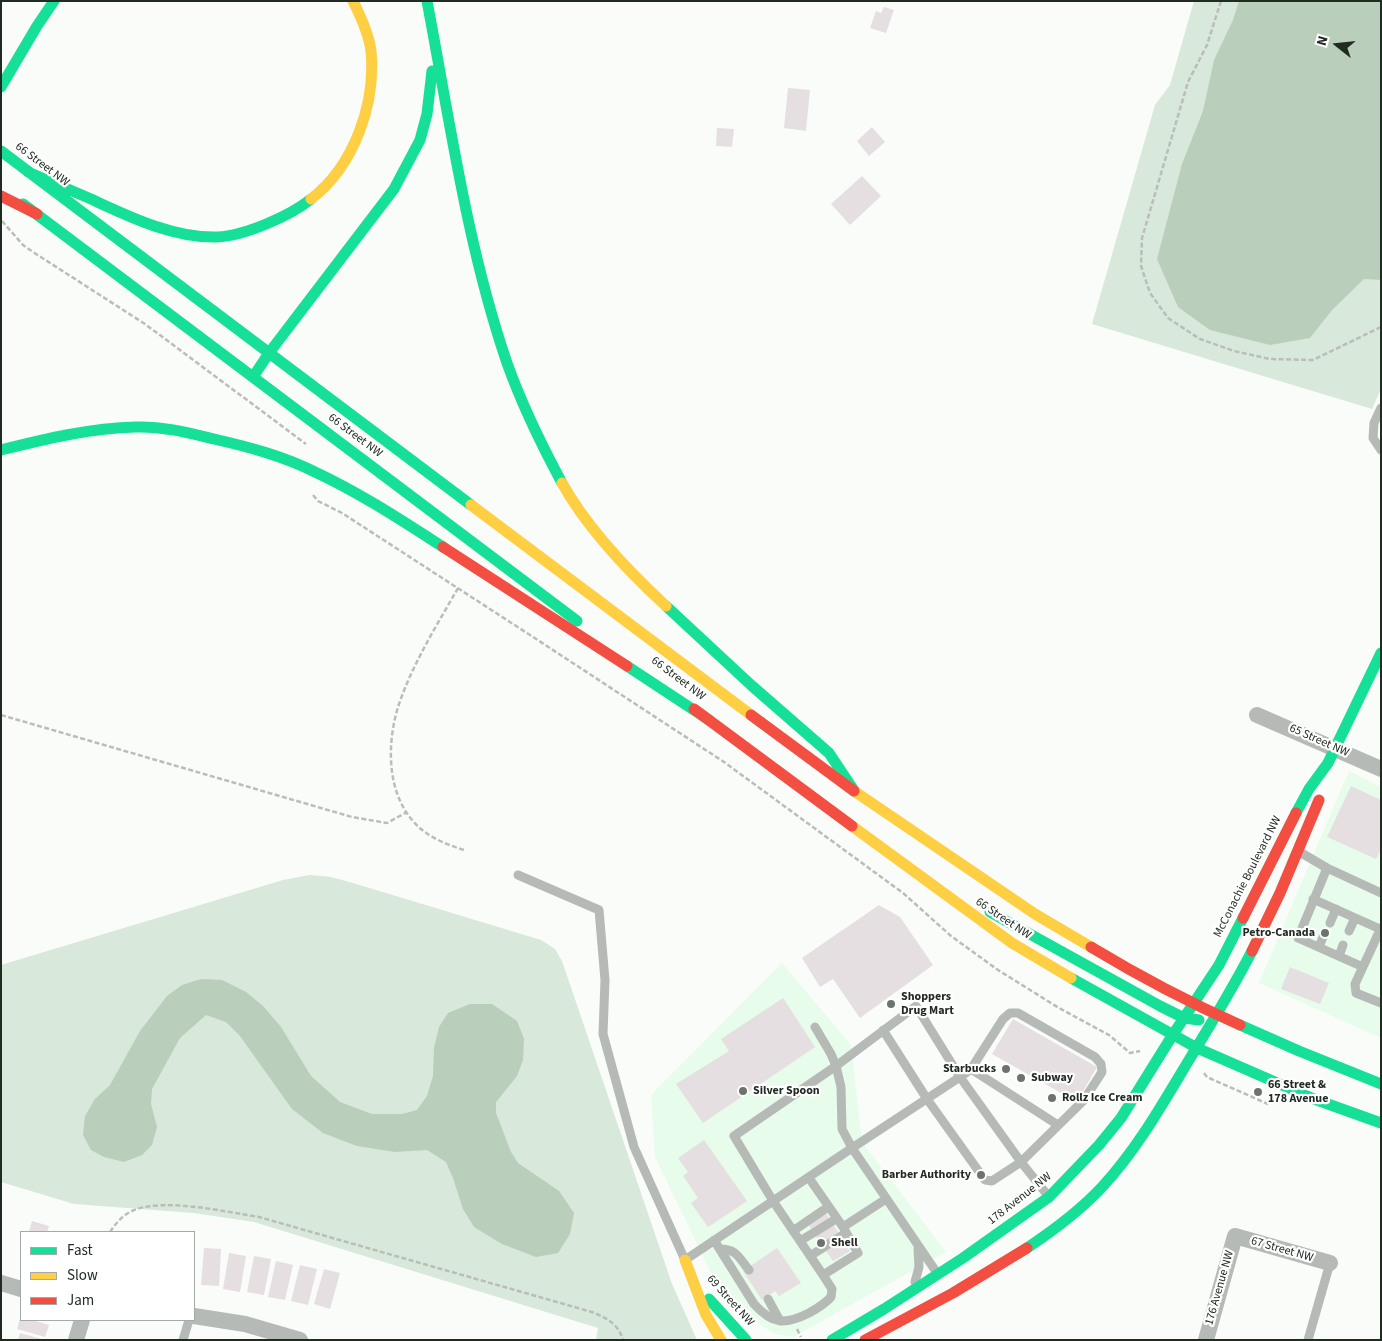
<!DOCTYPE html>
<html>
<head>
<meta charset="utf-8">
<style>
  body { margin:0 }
  #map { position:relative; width:1382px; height:1341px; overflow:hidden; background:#f9fcf9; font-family:"Source Sans 3",sans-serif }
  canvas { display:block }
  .frame { position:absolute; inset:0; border:2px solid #202b22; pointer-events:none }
  .legend { position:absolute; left:20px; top:1231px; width:175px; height:90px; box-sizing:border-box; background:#fff; border:1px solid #a6aaa7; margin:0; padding:6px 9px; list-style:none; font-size:15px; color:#202b22 }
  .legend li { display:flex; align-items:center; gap:10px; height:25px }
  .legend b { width:25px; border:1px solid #a6aaa7 }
  .north { position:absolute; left:1312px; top:20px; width:50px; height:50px; -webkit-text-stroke:4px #fff; paint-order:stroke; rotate:286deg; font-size:14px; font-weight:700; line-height:20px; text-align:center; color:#202b22 }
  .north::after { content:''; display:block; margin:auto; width:18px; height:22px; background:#202b22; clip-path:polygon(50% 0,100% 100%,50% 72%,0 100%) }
</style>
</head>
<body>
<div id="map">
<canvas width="1382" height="1341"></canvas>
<div class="frame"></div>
<ul class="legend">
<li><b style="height:6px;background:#16e098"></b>Fast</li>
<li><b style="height:6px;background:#ffcf43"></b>Slow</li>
<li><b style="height:6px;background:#f24e42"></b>Jam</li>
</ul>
<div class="north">N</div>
</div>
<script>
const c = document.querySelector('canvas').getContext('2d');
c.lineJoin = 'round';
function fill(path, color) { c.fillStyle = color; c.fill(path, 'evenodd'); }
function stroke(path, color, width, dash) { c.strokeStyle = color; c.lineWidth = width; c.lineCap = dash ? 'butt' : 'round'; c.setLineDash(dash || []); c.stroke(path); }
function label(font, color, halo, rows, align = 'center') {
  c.font = font + ' "Source Sans 3",sans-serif'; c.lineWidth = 4.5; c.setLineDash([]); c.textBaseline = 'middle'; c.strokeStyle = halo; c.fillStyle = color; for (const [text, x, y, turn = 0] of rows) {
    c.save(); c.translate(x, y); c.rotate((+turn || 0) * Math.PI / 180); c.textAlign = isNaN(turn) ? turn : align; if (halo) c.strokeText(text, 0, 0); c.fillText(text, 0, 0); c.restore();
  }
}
fill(new Path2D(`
  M1349 771 1381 787V1038L1259 983Z
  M782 963 851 1045 862 1142 946 1252 793 1337 775 1334 737 1310 711 1273 655 1157 651 1095Z`), '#e7fcea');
fill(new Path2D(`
  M1194 1H1381V389L1372 409 1092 324 1155 105 1170 85Z
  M310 875 331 877 353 883 541 940 555 949 562 961 672 1284 697 1340H596L598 1328 254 1222 194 1213 74 1204 1 1182V965L283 880Z`), '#d8e8da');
fill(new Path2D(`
  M1239 1H1381V280L1364 279 1332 310 1310 338 1270 345 1210 330 1178 307 1157 259 1182 164 1203 111 1214 60 1233 20Z
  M201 979 222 980 246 992 263 1006 281 1027 311 1076 340 1102 372 1114H402L417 1110 427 1096 433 1076 434 1048 439 1027 448 1013 470 1004H492L517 1021 524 1039 523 1060 517 1076 496 1102V1113L511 1152 518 1163 559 1191 574 1213 570 1234 558 1253 536 1257 502 1244 474 1227 463 1209 453 1178 446 1162 427 1150 395 1152 357 1146 323 1133 292 1109 240 1036 226 1022 206 1015 180 1038 152 1089 151 1104 157 1127 152 1145 142 1155 124 1162 104 1157 91 1150 83 1135 85 1116 95 1099 110 1085 140 1031 167 996 182 985Z`), '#b9cebb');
fill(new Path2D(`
  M884 7 894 10 886 33 870 28 876 11 881 13Z
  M788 88 810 90 806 131 784 128Z
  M872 127 885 142 869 156 857 141Z
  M717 128 734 129 732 147 716 146Z
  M862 176 881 196 850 225 831 204Z
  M1351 786 1381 800V849L1376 859 1327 837Z
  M879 905 900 917 933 965 860 1018 833 979 820 987 802 958Z
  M1290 967 1329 983 1320 1004 1281 989Z
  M783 998 815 1047 703 1123 676 1084 729 1051 721 1039Z
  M1013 1019 1097 1067 1077 1102 992 1054Z
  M704 1140 747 1201 708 1227 691 1203 698 1198 683 1176 688 1172 678 1158Z
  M822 1207 850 1251 833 1261 804 1218Z
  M32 1221 49 1226 47 1232H29Z
  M204 1248 221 1249 219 1286 201 1285Z
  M777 1248 801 1283 779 1296 775 1291 762 1300 743 1271Z
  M229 1253 246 1256 240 1292 223 1289Z
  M254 1256 271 1259 264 1295 247 1292Z
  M276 1261 293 1265 285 1300 268 1297Z
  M300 1265 317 1269 308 1305 291 1301Z
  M324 1269 340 1273 330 1309 314 1304Z
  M21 1315V1320H32L49 1325 45 1337 17 1329Z
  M20 1333 42 1339V1340H18Z`), '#e5dfe1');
stroke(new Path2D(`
  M1221 1 1207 45 1188 82 1142 238 1141 266 1150 293 1168 318 1200 339 1234 351 1270 359 1313 360 1381 327
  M2 221 23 245 33 252 145 324 306 444
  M313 495 318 501 342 513 530 635 724 762 903 893 951 936 998 970 1059 1008 1109 1035 1130 1053 1140 1051
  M458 588C437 625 413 663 399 704 387 741 386 789 412 820 425 836 445 844 464 850
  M1 715 352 817 387 823 407 812
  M1204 1073 1207 1077 1268 1104
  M110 1232C116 1223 123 1215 132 1211 162 1197 227 1212 259 1217L592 1312C606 1318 618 1323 623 1340
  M797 1329 801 1337`), '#babdba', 2.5, [5, 2.5]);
stroke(new Path2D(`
  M1381 408 1374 423 1373 438 1381 450
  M1298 851 1327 868 1381 893
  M1327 868 1298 938 1363 967
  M518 875 599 910 605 980 603 1034 634 1147 685 1260 852 1148 937 1273
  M1313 899 1380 929
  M1330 923 1336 909
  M1381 928 1355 984 1356 993 1381 1003
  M1349 931 1355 918
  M1319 947 1323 937
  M1339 956 1343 945
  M883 1030 927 1099 985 1180 992 1181 1021 1162 1084 1100 1102 1072 1101 1064 1095 1057 1018 1013H1010L1003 1019 971 1069 960 1077 1021 1162 1049 1197
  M971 1069 1058 1125
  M809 1178 843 1227 858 1253 823 1275 773 1201 734 1136 836 1066 841 1087 842 1129 852 1148 960 1077 916 1006 836 1066 831 1054 815 1027
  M843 1227 886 1199
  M793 1231 828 1207
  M714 1240 754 1304C773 1325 785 1325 809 1313 818 1308 825 1304 831 1297L832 1289 823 1275
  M800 1241 836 1219
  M720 1249C737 1249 739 1258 749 1270
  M810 1256 846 1233
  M915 1282 919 1267 918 1249
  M768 1299 780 1321
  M183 1340 189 1320
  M1308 1340 1330 1263`), '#b6bab7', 9);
stroke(new Path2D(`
  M1257 715 1381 769
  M1 1283 21 1289
  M194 1316 245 1324 300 1340
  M76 1340 82 1320
  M1206 1340 1235 1236 1330 1263`), '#b6bab7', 16);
stroke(new Path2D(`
  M427 1C450 122 467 246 507 363 522 405 541 444 562 483
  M1 87 37 26 54 1
  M1 151 471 505
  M28 172C49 181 70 190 91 199 130 217 173 238 217 237 244 236 290 216 311 199
  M23 204 577 621
  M253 377 269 353 394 189 420 140 427 114 432 71
  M1 450C45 439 90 428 136 427 162 426 189 433 214 439 249 447 283 456 315 472 360 493 401 520 443 547
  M666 606 751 685 829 753 855 792
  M627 666 709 720
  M1296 813 1309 789 1328 763 1381 653
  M990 912 1160 1006 1184 1018 1199 1020
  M1071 978 1197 1048 1314 1099 1381 1123
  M1240 1025 1299 1051 1381 1084
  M1027 1248C1054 1230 1081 1210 1103 1186 1138 1148 1163 1103 1189 1060 1211 1024 1233 988 1252 951
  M709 1299 746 1340
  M832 1340 884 1309 963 1258 1049 1197 1099 1145 1121 1118 1172 1036 1219 965 1243 918`), '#16e098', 11);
stroke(new Path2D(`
  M311 199C354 166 376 104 371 51 369 34 361 17 353 1
  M562 483C587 528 628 571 666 606
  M471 505 751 715
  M854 791 1035 914 1091 947
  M852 826 1012 943 1071 978
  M685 1260 706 1315 721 1340`), '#ffcf43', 11);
stroke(new Path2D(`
  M1 196 37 214
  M443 547 627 666
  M694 709 852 826
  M751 715 854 791
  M1243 918 1296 813
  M1091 947C1139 976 1188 1002 1240 1025
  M1252 951 1280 893 1319 800
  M865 1340 953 1293 1027 1248`), '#f24e42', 11);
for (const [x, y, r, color] of [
  [1325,933,5,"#6c746d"],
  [891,1004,5,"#6c746d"],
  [1006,1069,5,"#6c746d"],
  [1021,1078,5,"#6c746d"],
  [743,1091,5,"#6c746d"],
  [1258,1092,5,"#6c746d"],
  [1052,1098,5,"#6c746d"],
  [981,1175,5,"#6c746d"],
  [821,1243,5,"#6c746d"]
]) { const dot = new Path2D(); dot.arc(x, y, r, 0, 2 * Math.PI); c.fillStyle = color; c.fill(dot); stroke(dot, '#fff', 2); }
label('12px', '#202b22', '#fff', [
  ["66 Street NW",42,165,37],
  ["66 Street NW",355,436,37],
  ["66 Street NW",678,679,37],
  ["65 Street NW",1319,741,24],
  ["McConachie Boulevard NW",1248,877,-63],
  ["66 Street NW",1003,919,34],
  ["178 Avenue NW",1020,1199,-38],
  ["67 Street NW",1282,1250,16],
  ["176 Avenue NW",1220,1288,-74],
  ["69 Street NW",730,1301,48]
]);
label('bold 12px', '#202b22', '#fff', [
  ["Petro-Canada",1315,933,"right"],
  ["Shoppers",901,997],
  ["Drug Mart",901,1011],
  ["Starbucks",996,1069,"right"],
  ["Subway",1031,1078],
  ["66 Street &",1268,1085],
  ["178 Avenue",1268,1099],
  ["Silver Spoon",753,1091],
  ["Rollz Ice Cream",1062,1098],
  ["Barber Authority",971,1175,"right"],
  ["Shell",831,1243]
], 'left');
</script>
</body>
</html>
